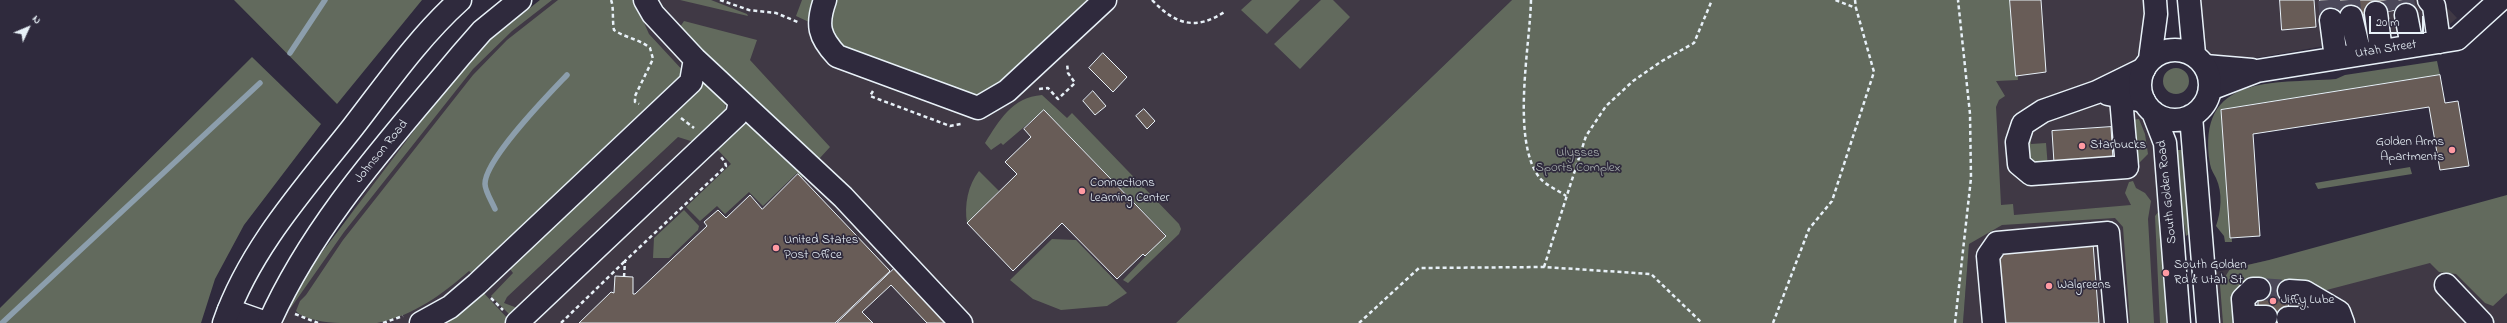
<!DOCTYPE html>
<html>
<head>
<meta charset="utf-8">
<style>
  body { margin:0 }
  #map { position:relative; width:2507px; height:323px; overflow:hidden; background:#2f2a3d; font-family:"Indie Flower",sans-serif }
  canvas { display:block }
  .north { position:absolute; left:8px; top:8px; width:40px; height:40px; -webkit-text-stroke:3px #2f2a3d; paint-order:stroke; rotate:46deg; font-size:11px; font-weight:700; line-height:16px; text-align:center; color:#e8f1f8 }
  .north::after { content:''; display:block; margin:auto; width:14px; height:18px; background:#e8f1f8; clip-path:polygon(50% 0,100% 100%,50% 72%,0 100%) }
  .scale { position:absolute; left:2369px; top:16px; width:55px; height:18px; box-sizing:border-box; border:2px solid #e8f1f8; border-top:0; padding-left:5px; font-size:12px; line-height:14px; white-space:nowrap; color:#e8f1f8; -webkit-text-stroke:3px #2f2a3d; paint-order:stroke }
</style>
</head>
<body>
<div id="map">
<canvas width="2507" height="323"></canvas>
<div class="north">N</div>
<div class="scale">20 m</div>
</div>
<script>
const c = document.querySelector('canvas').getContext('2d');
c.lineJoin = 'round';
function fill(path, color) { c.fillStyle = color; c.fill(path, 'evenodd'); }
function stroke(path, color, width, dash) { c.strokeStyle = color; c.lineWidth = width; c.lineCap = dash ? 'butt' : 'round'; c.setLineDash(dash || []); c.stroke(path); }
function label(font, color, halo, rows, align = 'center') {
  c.font = font + ' "Indie Flower",sans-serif'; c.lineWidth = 3.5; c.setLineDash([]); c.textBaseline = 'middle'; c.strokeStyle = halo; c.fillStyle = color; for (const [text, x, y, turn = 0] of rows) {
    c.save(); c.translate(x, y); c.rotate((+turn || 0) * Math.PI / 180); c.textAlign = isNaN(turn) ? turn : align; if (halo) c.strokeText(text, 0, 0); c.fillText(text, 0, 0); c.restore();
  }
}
fill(new Path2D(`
  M540 0H1512L1176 323H282L290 303 367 189 435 103 518 17Z
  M1980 0H2145L2146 39 2140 62 2128 72 2137 109 2144 112 2152 124 2169 323H1963L1969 244Z
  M2197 0H2440L2457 18 2450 24 2250 59H2215L2207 50 2201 38Z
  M2507 205V323H2217L2216 272 2445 221Z`), '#403945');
fill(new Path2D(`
  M234 0H422L337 104Z
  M540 0H552L512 31 473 69 344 232 290 309 291 301 307 272 435 103 484 45Z
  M558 0H634L649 34 686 74 477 278 469 271C443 294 413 316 377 323 368 323 357 323 347 323 330 323 314 322 299 314L296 311 300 301 306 295 343 240 473 75 507 40Z
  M680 0H711L747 14 748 16Z
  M802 0H818L809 22 796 16Z
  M837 0H1087L1001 84 981 94 968 96 843 50 830 30 831 17Z
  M1252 0H1300L1267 34 1241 10Z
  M1321 0H1333L1350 17 1300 69 1274 44Z
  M1512 0H2010L2018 80 1996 81 2005 96 1999 100 1996 107 2001 205 2013 204 2014 215 2131 205 2125 193 2129 182 2133 181 2136 188 2145 193 2151 201 2148 219 2154 323H2130L2123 227 2115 218 2002 225 1969 244 1963 323H1176Z
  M684 21 757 40 750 60 830 147 819 159 719 68 680 27Z
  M252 57 321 124 244 225 215 279 201 323H0V308Z
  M2437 61 2440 75 2221 110 2232 242H2225L2224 236 2216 226C2221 212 2223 193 2216 178 2214 174 2211 170 2210 164 2196 73 2273 84 2336 79L2345 75Z
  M2163 81a13 13 0 1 1 26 0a13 13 0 1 1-26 0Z
  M697 75 725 102 726 111 697 143 678 137 507 297 504 303 520 309 514 319 491 296 513 273 507 265Z
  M1042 95 1067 118 1072 113 1179 224 1181 229 1179 234 1128 283 1123 280 1166 235 1044 110 1003 145 1001 143 991 150 985 143C999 121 1012 97 1042 95Z
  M745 119 805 174 802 178 797 173 763 206 749 192 725 214 717 206 700 221 686 207 731 164 716 148Z
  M2139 119 2145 134 2148 154 2135 167 2129 120Z
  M2030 129 2031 144 2046 143 2048 168H2029L2026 130Z
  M2175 150H2183L2189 234 2186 236 2179 193Z
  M2410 167 2412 174 2318 189 2315 183Z
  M979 171 999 191 967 223C964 205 968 185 979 171Z
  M2507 195V293L2493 306 2485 303 2456 274 2439 272 2430 263 2319 292 2315 283H2259L2238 323H2223L2220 285 2230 269 2269 260Z
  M684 210 699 226 698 230 669 258H653L654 238Z
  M2159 211 2167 323H2160L2155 216Z
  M1052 239 1076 240 1127 293 1107 306 1061 310 1033 299 1010 280Z
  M481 290 510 321 508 323H436Z`), '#626a5d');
stroke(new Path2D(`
  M290 53 325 0
  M495 209C492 202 485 191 485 184 485 159 549 94 567 75
  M2 323 260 83`), '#8c9eac', 5.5);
const building = new Path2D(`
  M2010 0H2041L2046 72 2016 76Z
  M2280 0H2314L2316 27 2282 30Z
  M2320 0H2411L2413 14 2397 10 2323 21Z
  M1103 53 1127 77 1113 92 1089 68Z
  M2440 75 2445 103 2458 101 2469 166 2440 170 2429 107 2253 134 2260 236 2230 238 2221 110Z
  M1093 91 1106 106 1095 115 1083 101Z
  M1144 109 1155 121 1147 129 1136 116Z
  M1044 110 1166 236 1145 256 1143 254 1117 279 1062 223 1013 271 967 223 1017 174 1005 162 1031 137 1024 129Z
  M2111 127 2113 160 2054 163 2052 131Z
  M798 174 890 271 835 323H579L611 292 614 293 615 276 633 277V294H635L707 226 704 222 718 210 726 218 750 195 762 209Z
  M2093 243 2099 323H2004L1999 250Z
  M894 269 946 323H927L891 285 862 312 873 323H837Z
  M2259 283 2289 284 2288 323H2265L2258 312Z`);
fill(building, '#685c57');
stroke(building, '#e8f1f8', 1);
stroke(new Path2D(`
  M2329 0 2331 20
  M2349 0 2351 17
  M2387 0 2390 11
  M2403 0 2406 15
  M2259 289 2289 291`), '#4b4859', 22, [22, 11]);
const minor = new Path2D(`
  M645 0 653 14 695 59 843 197 961 323
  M825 0C816 25 819 37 837 56L978 108 1007 91 1105 0
  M2429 0 2434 6 2439 42
  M2376 13 2381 51
  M2406 15 2412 46
  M2351 17 2360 54
  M2331 20 2336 58
  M2205 66 2252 70
  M2210 89 2257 71 2457 39 2500 0
  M2108 94 2144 101
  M2121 98 2127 167 2031 174 2019 164 2017 142 2023 124 2043 111 2097 92 2144 69
  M2446 285 2482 323
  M2289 291 2305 292 2339 312 2343 323
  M229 310 266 323
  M2288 318 2341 319
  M421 323 450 307 477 284 691 82 695 59
  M517 323 737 115 740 102
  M1994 323 1988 256 1997 243 2108 233 2116 323
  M2245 323 2243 299 2253 289H2259
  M2247 323 2255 317H2266`);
const major = new Path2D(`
  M2189 0 2194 54
  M2140 85a35 35 0 1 1 70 0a35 35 0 1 1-70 0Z
  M2150 59 2156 14 2155 0
  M2153 112 2165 143 2179 323
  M2191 116 2208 323
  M224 323C250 248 305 188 353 127 387 83 419 37 460 0
  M269 323C314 222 391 139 461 55L482 31 520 0`);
stroke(minor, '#e8f1f8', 25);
stroke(major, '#e8f1f8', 25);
stroke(new Path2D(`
  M611 0C614 7 612 20 614 30 626 38 639 39 650 48L653 59 635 96V102L639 104
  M720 0 749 10 776 13 800 23
  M1152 0C1176 25 1196 31 1226 11
  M1531 0C1530 46 1511 139 1539 177 1545 185 1558 190 1566 196
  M1855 0 1856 8
  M1039 89 1048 88 1058 99 1075 83 1068 73 1067 63
  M873 91 870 96 950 126 961 124
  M681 118 694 128
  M1544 267 1586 136 1606 106 1633 81 1662 61 1694 43 1712 0
  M624 277 625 261 726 166 725 162 721 157
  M491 298 503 310
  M295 314 318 323
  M383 323 403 316
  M561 323 625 261
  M1359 323 1419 268 1544 267 1651 274 1702 323
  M1773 323 1809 229 1832 201 1874 72 1856 8 1835 0
  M1955 323 1971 178 1970 114 1958 0`), '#e8f1f8', 2.5, [4, 3]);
stroke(minor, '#2f2a3d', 22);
stroke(major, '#2f2a3d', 22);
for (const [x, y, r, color] of [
  [2082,146,4,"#ff9aa2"],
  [2452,150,4,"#ff9aa2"],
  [1082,191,4,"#ff9aa2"],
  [776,248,4,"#ff9aa2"],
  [2166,273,4,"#ff9aa2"],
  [2049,286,4,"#ff9aa2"],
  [2273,301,4,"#ff9aa2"]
]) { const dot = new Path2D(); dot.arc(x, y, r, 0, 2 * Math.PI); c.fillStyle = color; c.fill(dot); stroke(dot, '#2f2a3d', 1.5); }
label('13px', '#e8f1f8', '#2f2a3d', [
  ["Utah Street",2386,50,-9],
  ["Johnson Road",382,152,-51],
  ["South Golden Road",2168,192,-96]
]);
label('13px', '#e8f1f8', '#2f2a3d', [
  ["Golden Arms",2444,143,"right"],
  ["Apartments",2444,158,"right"],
  ["Starbucks",2090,146],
  ["Connections",1090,184],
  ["Learning Center",1090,199],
  ["United States",784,241],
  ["Post Office",784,256],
  ["South Golden",2174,266],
  ["Rd & Utah St",2174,281],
  ["Walgreens",2057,286],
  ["Jiffy Lube",2281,301]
], 'left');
label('13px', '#acb4b2', '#2f2a3d', [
  ["Ulysses",1578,154],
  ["Sports Complex",1578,169]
]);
</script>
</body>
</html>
